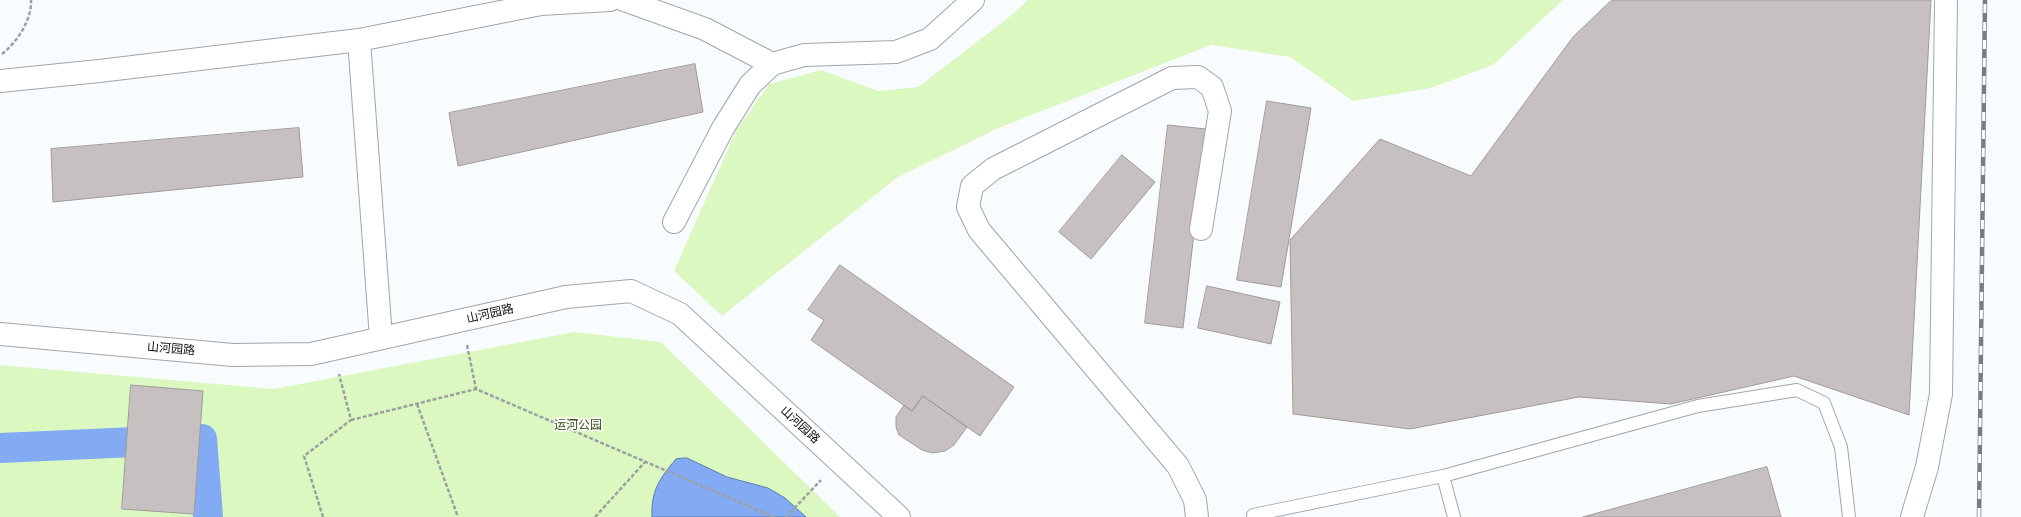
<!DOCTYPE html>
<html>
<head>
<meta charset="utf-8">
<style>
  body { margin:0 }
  canvas { display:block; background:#f9fcff }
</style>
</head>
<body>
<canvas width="2021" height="517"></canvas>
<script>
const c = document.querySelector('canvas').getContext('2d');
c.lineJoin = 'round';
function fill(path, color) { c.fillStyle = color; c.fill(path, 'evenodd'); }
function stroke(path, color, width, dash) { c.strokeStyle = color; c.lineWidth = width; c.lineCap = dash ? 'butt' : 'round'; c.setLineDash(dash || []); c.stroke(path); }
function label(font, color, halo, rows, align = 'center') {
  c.font = font + ' "Work Sans","Noto Sans SC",sans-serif'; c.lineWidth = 3; c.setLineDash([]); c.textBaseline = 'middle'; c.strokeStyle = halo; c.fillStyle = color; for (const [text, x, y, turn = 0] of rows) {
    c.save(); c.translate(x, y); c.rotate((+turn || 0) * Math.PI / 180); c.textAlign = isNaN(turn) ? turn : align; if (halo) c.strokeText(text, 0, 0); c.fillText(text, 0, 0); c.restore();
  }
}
fill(new Path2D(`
  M1028 0H1563L1493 65 1431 88 1353 101 1290 57 1211 45 1001 127 898 177 722 316 674 271 736 131 769 84 821 70 878 91 918 87 1008 18Z
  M574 332 661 342 840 517H0V365L274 389Z`), '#dbf8c1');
const water = new Path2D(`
  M687 458 727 477 768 488 785 498 806 517H652C651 491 659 479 676 459Z`);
fill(water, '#82abf4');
stroke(water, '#5f7caf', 1);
stroke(new Path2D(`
  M0 448 202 439 208 517`), '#82abf4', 30);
const building = new Path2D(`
  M1612 0H1931L1909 415 1794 376 1671 404 1579 397 1410 429 1293 414 1290 240 1380 139 1471 176 1573 37Z
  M695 64 703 112 458 166 449 113Z
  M1267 101 1311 108 1281 287 1237 280Z
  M1168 125 1206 129 1183 328 1145 323Z
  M299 128 303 177 53 202 51 149Z
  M1122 155 1155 182 1091 259 1059 232Z
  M840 265 1014 387 980 436 923 396 912 411 811 340 824 320 808 310Z
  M1207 286 1280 302 1271 344 1198 328Z
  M131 385 203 391 194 514 122 509Z
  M923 396 967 427 954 445 945 451 932 453 922 450 899 435 896 427V417L904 405 912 411Z
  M1767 467 1781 517H1583Z`);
fill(building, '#c6c0c0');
stroke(building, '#a09b9a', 1);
const service = new Path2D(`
  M1443 476 1454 517
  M1253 515 1443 476 1698 406 1797 390 1824 403 1841 447 1849 517`);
const minor = new Path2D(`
  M624 0 705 29 772 64
  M359 40 381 338
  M0 81 99 71 359 40 541 4 610 0
  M674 222 723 128 750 85 772 64 804 55 896 52 930 39 973 0
  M1197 517 1195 500 1178 466 979 230 968 207 972 186 993 169 1172 78 1198 77 1212 87 1220 111 1201 229
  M1912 517 1927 467 1941 394 1946 0`);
const tertiary = new Path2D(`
  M0 334 233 355 311 354 566 297 631 291 680 314 899 517`);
stroke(service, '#a2a6a9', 14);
stroke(minor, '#a2a6a9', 24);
stroke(tertiary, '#a2a6a9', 24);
stroke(new Path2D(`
  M2 54C17 42 32 20 31 0
  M467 345 476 389
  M417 404 458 517
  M351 420 476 389 774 517
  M323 517 304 456 351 420 339 374
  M595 517 645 462
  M786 517 821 480`), '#9d9fa1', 2.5, [4, 2]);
stroke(service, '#fff', 12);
stroke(minor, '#fff', 22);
stroke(tertiary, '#fff', 22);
const rail = new Path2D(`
  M1979 517 1985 0`);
stroke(rail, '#7a7c7d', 4.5);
stroke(rail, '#fff', 3, [9]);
label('12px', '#0c0d0e', '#fff', [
  ["山河园路",490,314,-13],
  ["山河园路",171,349,5],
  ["山河园路",800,425,43]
]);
label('12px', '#354f17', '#fff', [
  ["运河公园",578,425]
]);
</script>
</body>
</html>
